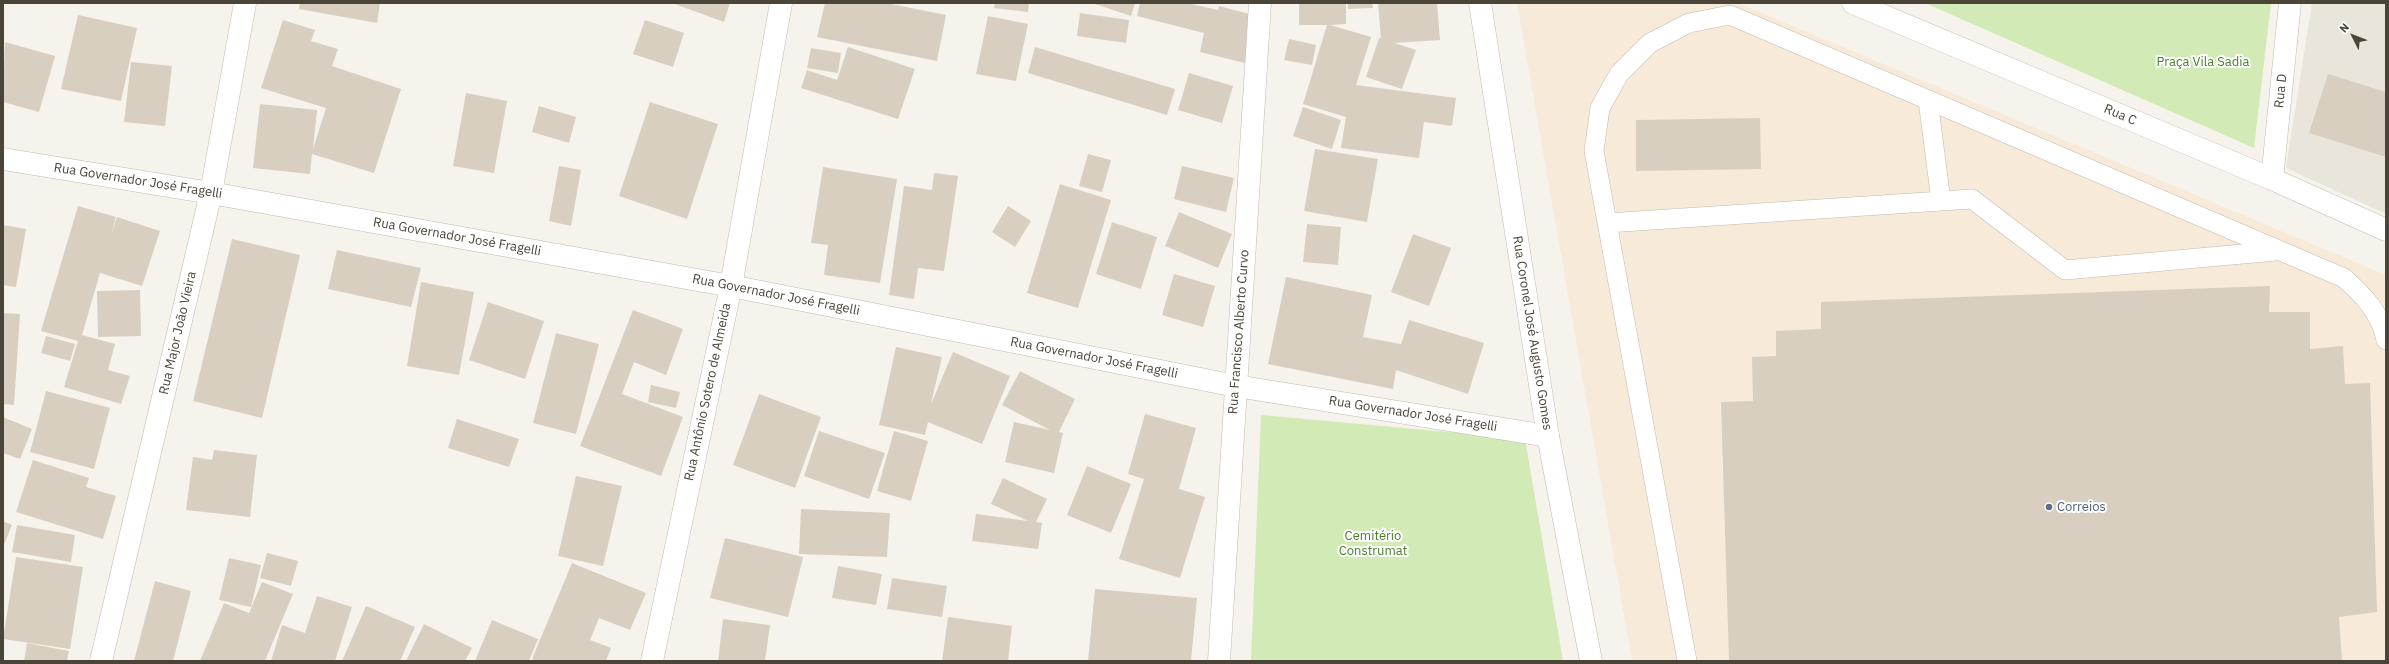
<!DOCTYPE html>
<html>
<head>
<meta charset="utf-8">
<style>
  body { margin:0 }
  #map { position:relative; width:2389px; height:664px; overflow:hidden; background:#f6f3ec; font-family:"IBM Plex Sans",sans-serif }
  canvas { display:block }
  .frame { position:absolute; inset:0; border:4px solid #4b4439; pointer-events:none }
  .north { position:absolute; left:2333px; top:16px; width:40px; height:40px; -webkit-text-stroke:3px #fff; paint-order:stroke; rotate:312deg; font-size:11px; font-weight:700; line-height:16px; text-align:center; color:#4b4439 }
  .north::after { content:''; display:block; margin:auto; width:14px; height:18px; background:#4b4439; clip-path:polygon(50% 0,100% 100%,50% 72%,0 100%) }
</style>
</head>
<body>
<div id="map">
<canvas width="2389" height="664"></canvas>
<div class="frame"></div>
<div class="north">N</div>
</div>
<script>
const c = document.querySelector('canvas').getContext('2d');
c.lineJoin = 'round';
function fill(path, color) { c.fillStyle = color; c.fill(path, 'evenodd'); }
function stroke(path, color, width, dash) { c.strokeStyle = color; c.lineWidth = width; c.lineCap = dash ? 'butt' : 'round'; c.setLineDash(dash || []); c.stroke(path); }
function label(font, color, halo, rows, align = 'center') {
  c.font = font + ' "IBM Plex Sans",sans-serif'; c.lineWidth = 4; c.setLineDash([]); c.textBaseline = 'middle'; c.strokeStyle = halo; c.fillStyle = color; for (const [text, x, y, turn = 0] of rows) {
    c.save(); c.translate(x, y); c.rotate((+turn || 0) * Math.PI / 180); c.textAlign = isNaN(turn) ? turn : align; if (halo) c.strokeText(text, 0, 0); c.fillText(text, 0, 0); c.restore();
  }
}
fill(new Path2D(`
  M2312 3H2386V214L2286 168Z`), '#eae5da');
fill(new Path2D(`
  M1517 3H1738L2386 275V661H1632Z`), '#f7ead8');
fill(new Path2D(`
  M1925 3H2271L2254 148Z
  M1261 415 1525 439 1563 661H1251Z`), '#d2eab5');
fill(new Path2D(`
  M300 3H380L377 23 299 9Z
  M672 3H730L724 22Z
  M825 3H886L946 15 937 61 817 37Z
  M995 3H1029L1028 12 994 8Z
  M1092 3H1135L1131 16Z
  M1140 3H1187L1218 10 1219 6 1257 16 1245 63 1200 52 1204 33 1137 16Z
  M1299 3H1346V24L1330 25 1371 37 1356 85 1456 98 1452 126 1424 122 1419 158 1341 148 1346 117 1303 104 1327 25H1299Z
  M1348 3H1372L1373 8 1348 9Z
  M1378 3H1437L1440 40 1394 43 1416 50 1402 89 1366 77 1379 38H1381Z
  M1080 13 1129 20 1126 43 1077 36Z
  M78 15 137 28 121 101 61 89Z
  M988 16 1028 24 1016 81 976 74Z
  M283 20 315 30 311 41 338 49 332 66 401 89 374 173 312 154 310 174 253 168 260 104 317 110 313 149 326 108 261 88Z
  M645 20 684 33 673 67 633 54Z
  M1289 39 1316 45 1312 65 1284 60Z
  M5 42 55 56 39 112 3 102Z
  M848 47 915 69 898 119 801 88 807 70 837 80Z
  M1035 47 1175 89 1167 115 1028 73Z
  M811 48 841 53 838 73 807 68Z
  M131 62 172 66 165 126 124 122Z
  M1189 73 1233 86 1222 123 1178 110Z
  M2328 74 2386 92V157L2309 133Z
  M466 93 507 101 494 173 453 166Z
  M650 102 718 124 687 219 619 196Z
  M539 106 576 117 569 143 532 132Z
  M1303 107 1341 120 1332 149 1293 136Z
  M1760 118 1761 169 1636 171V120Z
  M1315 149 1378 159 1367 222 1304 211Z
  M1088 154 1111 160 1102 192 1079 186Z
  M559 166 581 170 571 226 549 221Z
  M1182 166 1234 178 1226 212 1174 199Z
  M823 167 897 179 880 283 824 275 828 245 811 243Z
  M934 173 958 176 944 271 918 268 914 299 889 295 904 186 932 190Z
  M1060 184 1111 200 1078 308 1027 293Z
  M78 206 116 217 111 236 117 217 160 231 142 286 100 273 82 335 115 344 108 370 130 376 121 404 64 387 78 341 41 331Z
  M1008 206 1031 221 1015 247 992 232Z
  M1179 212 1232 234 1218 268 1165 246Z
  M1112 222 1157 237 1141 289 1096 274Z
  M1307 224 1341 227 1338 265 1303 262Z
  M3 225 26 229 16 287 3 285Z
  M1413 234 1451 248 1429 306 1391 292Z
  M232 239 300 255 262 418 193 401Z
  M337 250 421 268 411 307 328 289Z
  M1174 274 1215 286 1203 327 1162 315Z
  M1286 277 1372 295 1363 337 1401 344 1409 320 1484 343 1468 394 1396 370 1393 389 1268 364Z
  M421 282 474 292 459 375 407 366Z
  M2270 286 2269 312H2310V349L2343 346 2345 384 2370 383 2377 612 2339 617 2342 661H1729L1721 402 1753 401 1752 357 1776 356V331L1821 329V302Z
  M140 290 141 336 98 337 97 291Z
  M488 302 544 321 525 379 469 360Z
  M633 310 683 329 666 375 634 362 622 394 683 417 661 476 580 446Z
  M3 313 20 314 14 405 3 404Z
  M556 333 599 344 576 434 533 423Z
  M46 336 75 344 70 361 41 353Z
  M896 347 942 357 931 404 953 352 1010 376 982 444 928 422 925 435 879 425Z
  M1020 371 1075 399 1059 432 1063 433 1054 473 1005 462 1014 422 1050 430 1002 405Z
  M651 385 680 392 676 408 648 402Z
  M46 391 110 408 94 469 30 452Z
  M759 394 821 417 795 488 733 465Z
  M1145 414 1196 428 1179 489 1205 497 1180 578 1119 559 1144 479 1128 474Z
  M3 417 32 429 20 459 3 453Z
  M457 419 519 439 509 467 448 448Z
  M819 431 885 453 869 499 804 476Z
  M894 431 928 441 911 501 877 491Z
  M214 450 257 455 250 517 186 510 193 457 212 460Z
  M33 460 89 478 86 487 116 496 103 539 16 512Z
  M1087 466 1131 484 1111 533 1067 515Z
  M576 476 622 486 603 566 558 556Z
  M1003 478 1047 499 1036 522 1042 523 1038 549 972 541 976 514 1028 521 991 504Z
  M801 509 890 513 887 557 799 554Z
  M3 521 12 525 3 547Z
  M17 525 75 535 71 562 12 552Z
  M725 538 803 557 788 617 710 598Z
  M267 553 298 561 291 586 260 578Z
  M16 557 83 567 70 649 3 639Z
  M229 558 261 565 251 607 219 600Z
  M572 563 646 593 630 630 599 618 590 640 611 648 606 661H537L532 659Z
  M838 566 882 574 876 605 832 598Z
  M892 578 947 586 942 617 887 609Z
  M155 581 191 591 173 661H134Z
  M262 582 293 594 265 661H200L224 603 249 613Z
  M1095 589 1197 598 1191 661H1088Z
  M317 596 352 607 335 661H271L282 625 305 633Z
  M366 606 415 627 400 661H342Z
  M948 617 1012 626 1008 661H942Z
  M723 619 770 625 765 661H718Z
  M492 620 538 639 529 661H475Z
  M424 624 472 648 465 661H406Z
  M27 643 69 651 67 661H24Z`), '#d8cfc1');
const service = new Path2D(`
  M1928 100 1941 201
  M1607 223 1972 199 2065 270 2276 251
  M1687 661 1594 151 1600 108 1619 74 1650 43 1689 23 1730 15 2344 278C2363 295 2381 313 2386 340`);
const minor = new Path2D(`
  M1853 3 2272 179 2386 230
  M3 159 211 193 731 286 1236 386 1548 436
  M2272 179 2290 3
  M101 661 211 193 245 3
  M652 661 731 286 781 3
  M1219 661 1260 3`);
const tertiary = new Path2D(`
  M1480 3 1548 436 1591 661`);
stroke(service, '#c2bbae', 20);
stroke(minor, '#c2bbae', 23);
stroke(tertiary, '#c2bbae', 23);
stroke(service, '#fff', 19);
stroke(minor, '#fff', 22);
stroke(tertiary, '#fff', 22);
for (const [x, y, r, color] of [
  [2049,507,4,"#5c6f8a"]
]) { const dot = new Path2D(); dot.arc(x, y, r, 0, 2 * Math.PI); c.fillStyle = color; c.fill(dot); stroke(dot, '#fff', 1.5); }
label('13px', '#4a7f2a', '#fff', [
  ["Praça Vila Sadia",2203,62],
  ["Cemitério",1373,536],
  ["Construmat",1373,551]
]);
label('13px', '#4b4439', '#fff', [
  ["Rua D",2281,91,-84],
  ["Rua C",2120,115,23],
  ["Rua Governador José Fragelli",138,181,9],
  ["Rua Governador José Fragelli",457,237,10],
  ["Rua Governador José Fragelli",776,295,11],
  ["Rua Francisco Alberto Curvo",1239,332,-86],
  ["Rua Major João Vieira",178,333,-77],
  ["Rua Coronel José Augusto Gomes",1532,333,81],
  ["Rua Governador José Fragelli",1094,358,11],
  ["Rua Antônio Sotero de Almeida",708,392,-78],
  ["Rua Governador José Fragelli",1413,414,9]
]);
label('13px', '#4e5e75', '#fff', [
  ["Correios",2057,507]
], 'left');
</script>
</body>
</html>
